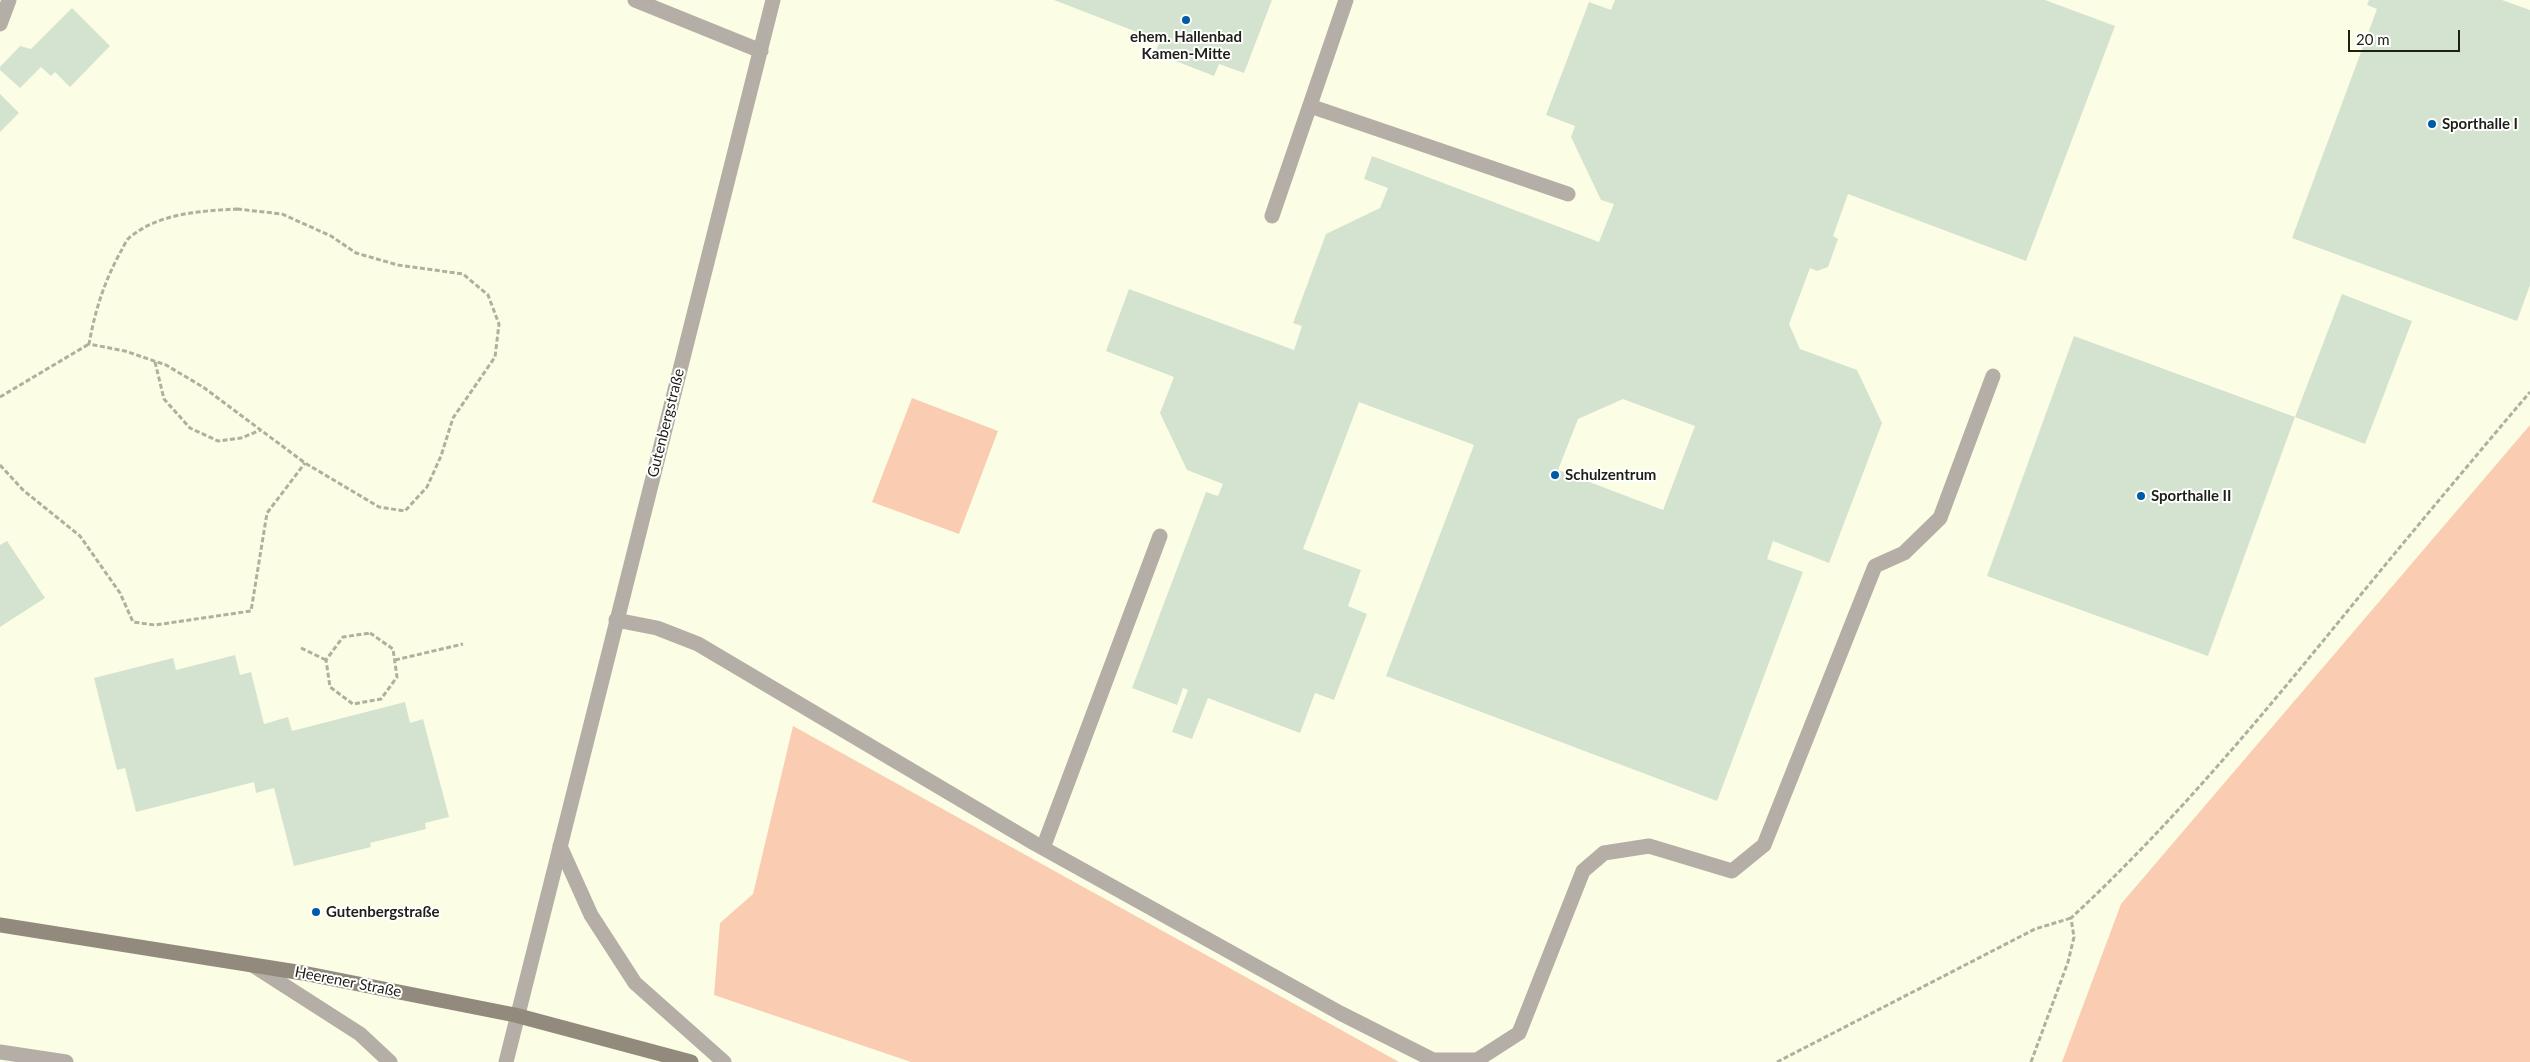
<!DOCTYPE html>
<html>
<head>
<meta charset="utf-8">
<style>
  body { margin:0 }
  #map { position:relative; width:2530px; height:1062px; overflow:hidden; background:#fcfde5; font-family:Lato,sans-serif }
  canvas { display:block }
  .scale { position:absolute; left:2348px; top:30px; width:112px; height:22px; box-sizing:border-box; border:2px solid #1f1f17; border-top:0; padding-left:6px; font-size:15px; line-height:18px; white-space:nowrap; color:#1f1f17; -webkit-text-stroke:4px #fff; paint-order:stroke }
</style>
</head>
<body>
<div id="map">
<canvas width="2530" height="1062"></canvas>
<div class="scale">20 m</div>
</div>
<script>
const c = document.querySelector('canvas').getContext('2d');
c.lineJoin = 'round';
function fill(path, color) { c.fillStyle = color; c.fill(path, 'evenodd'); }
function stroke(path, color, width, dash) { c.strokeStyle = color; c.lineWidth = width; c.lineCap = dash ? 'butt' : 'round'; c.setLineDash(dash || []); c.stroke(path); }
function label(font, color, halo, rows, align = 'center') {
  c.font = font + ' Lato,sans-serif'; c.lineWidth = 4; c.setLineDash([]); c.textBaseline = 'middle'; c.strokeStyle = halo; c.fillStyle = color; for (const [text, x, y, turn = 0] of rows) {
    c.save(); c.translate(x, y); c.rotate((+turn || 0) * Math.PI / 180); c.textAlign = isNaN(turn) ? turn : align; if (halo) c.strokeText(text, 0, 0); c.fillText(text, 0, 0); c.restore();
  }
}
fill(new Path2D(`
  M912 398 998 431 959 534 872 502Z
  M2530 425V1062H2062L2121 904Z
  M793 726 1399 1062H911L714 995 720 923 753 894Z`), '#faccb1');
fill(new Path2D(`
  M1054 0H1272L1244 73 1219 64 1214 76 1155 53 1160 41Z
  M1615 0H2045L2115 26 2026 261 1848 194 1833 236 1838 239 1828 267 1817 271 1810 268 1789 324 1800 349 1857 370 1882 423 1829 563 1773 541 1767 559 1803 572 1717 801 1386 676 1474 445 1359 402 1303 549 1361 570 1348 606 1367 614 1334 700 1315 693 1300 733 1208 698 1192 739 1172 732 1188 690 1183 688 1177 705 1132 688 1206 492 1218 496 1223 484 1187 470 1160 413 1174 377 1106 351 1129 289 1294 350 1302 326 1293 323 1326 234 1380 208 1388 188 1364 179 1372 156 1599 242 1614 204 1601 200 1571 137 1575 126 1546 115 1589 2 1611 10ZM1623 399 1695 426 1663 510 1558 470 1578 419Z
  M2369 0H2502L2530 10V285L2517 321 2292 238 2377 9 2367 5Z
  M72 8 110 46 70 87 55 72 51 76 41 67 20 88 0 70V67L20 46 31 49Z
  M0 94 19 113 0 132Z
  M2342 294 2412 321 2365 444 2295 417Z
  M2074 336 2295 417 2208 656 1987 576Z
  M7 541 45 598 0 627V545Z
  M235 655 240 675 251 672 264 724 288 717 292 731 405 702 410 723 423 719 449 817 425 823 426 829 370 843 371 847 294 866 274 788 256 793 254 782 136 812 125 768 117 770 94 678 173 658 176 670Z`), '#d4e3cf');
stroke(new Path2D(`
  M237 209 282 214 331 236 356 253 398 265 463 274 488 295 499 324 495 357 453 418 441 456 427 487 405 511 379 507 305 463 203 387 166 365 125 351 89 344C95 311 104 282 120 253 123 248 126 240 130 237 160 213 200 211 237 209Z
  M155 362 164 399 190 428 218 441 241 438 261 430
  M0 397 89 344
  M0 465 23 490 80 536 120 593 133 622 155 625 251 611 267 513 305 463
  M370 633 393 649 397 677 381 699 353 704 330 687 326 660 343 637Z
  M301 648 326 660
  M395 660 463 644
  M1777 1062 2035 929 2071 918
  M2031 1062 2068 962 2074 937 2071 918C2178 819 2271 705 2363 592 2418 525 2474 458 2530 392`), '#afb09d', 3, [5, 2.5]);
stroke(new Path2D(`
  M1310 106 1568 194
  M1272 216 1346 0
  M616 620 657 628 698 644 1034 843 1340 1013 1433 1060H1477L1519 1033 1583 871 1604 853 1649 846 1732 871 1764 845 1875 566 1904 553 1940 518 1993 376
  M1043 848 1160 536
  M0 1052 66 1062`), '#b4aea6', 15);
stroke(new Path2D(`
  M635 0 761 51
  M0 24 9 0
  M560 846 591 915 635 983 724 1062
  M254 966 360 1034 390 1062
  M506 1062 773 0`), '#b4aea6', 15);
stroke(new Path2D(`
  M0 925 303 973 515 1015 691 1062`), '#928a7d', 15);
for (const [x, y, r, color] of [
  [1186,20,5,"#005aa7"],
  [2432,124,5,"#005aa7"],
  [1555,475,5,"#005aa7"],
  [2141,496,5,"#005aa7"],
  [316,912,5,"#005aa7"]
]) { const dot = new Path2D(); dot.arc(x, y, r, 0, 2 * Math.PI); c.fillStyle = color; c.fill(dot); stroke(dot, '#fff', 2); }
label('bold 15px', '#1f1f17', '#fff', [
  ["ehem. Hallenbad",1186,37,"center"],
  ["Kamen-Mitte",1186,54,"center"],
  ["Sporthalle I",2442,124],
  ["Schulzentrum",1565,475],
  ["Sporthalle II",2151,496],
  ["Gutenbergstraße",326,912]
], 'left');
label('15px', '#1f1f17', '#fff', [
  ["Gutenbergstraße",666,423,-76],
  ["Heerener Straße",348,982,11]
]);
</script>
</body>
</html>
